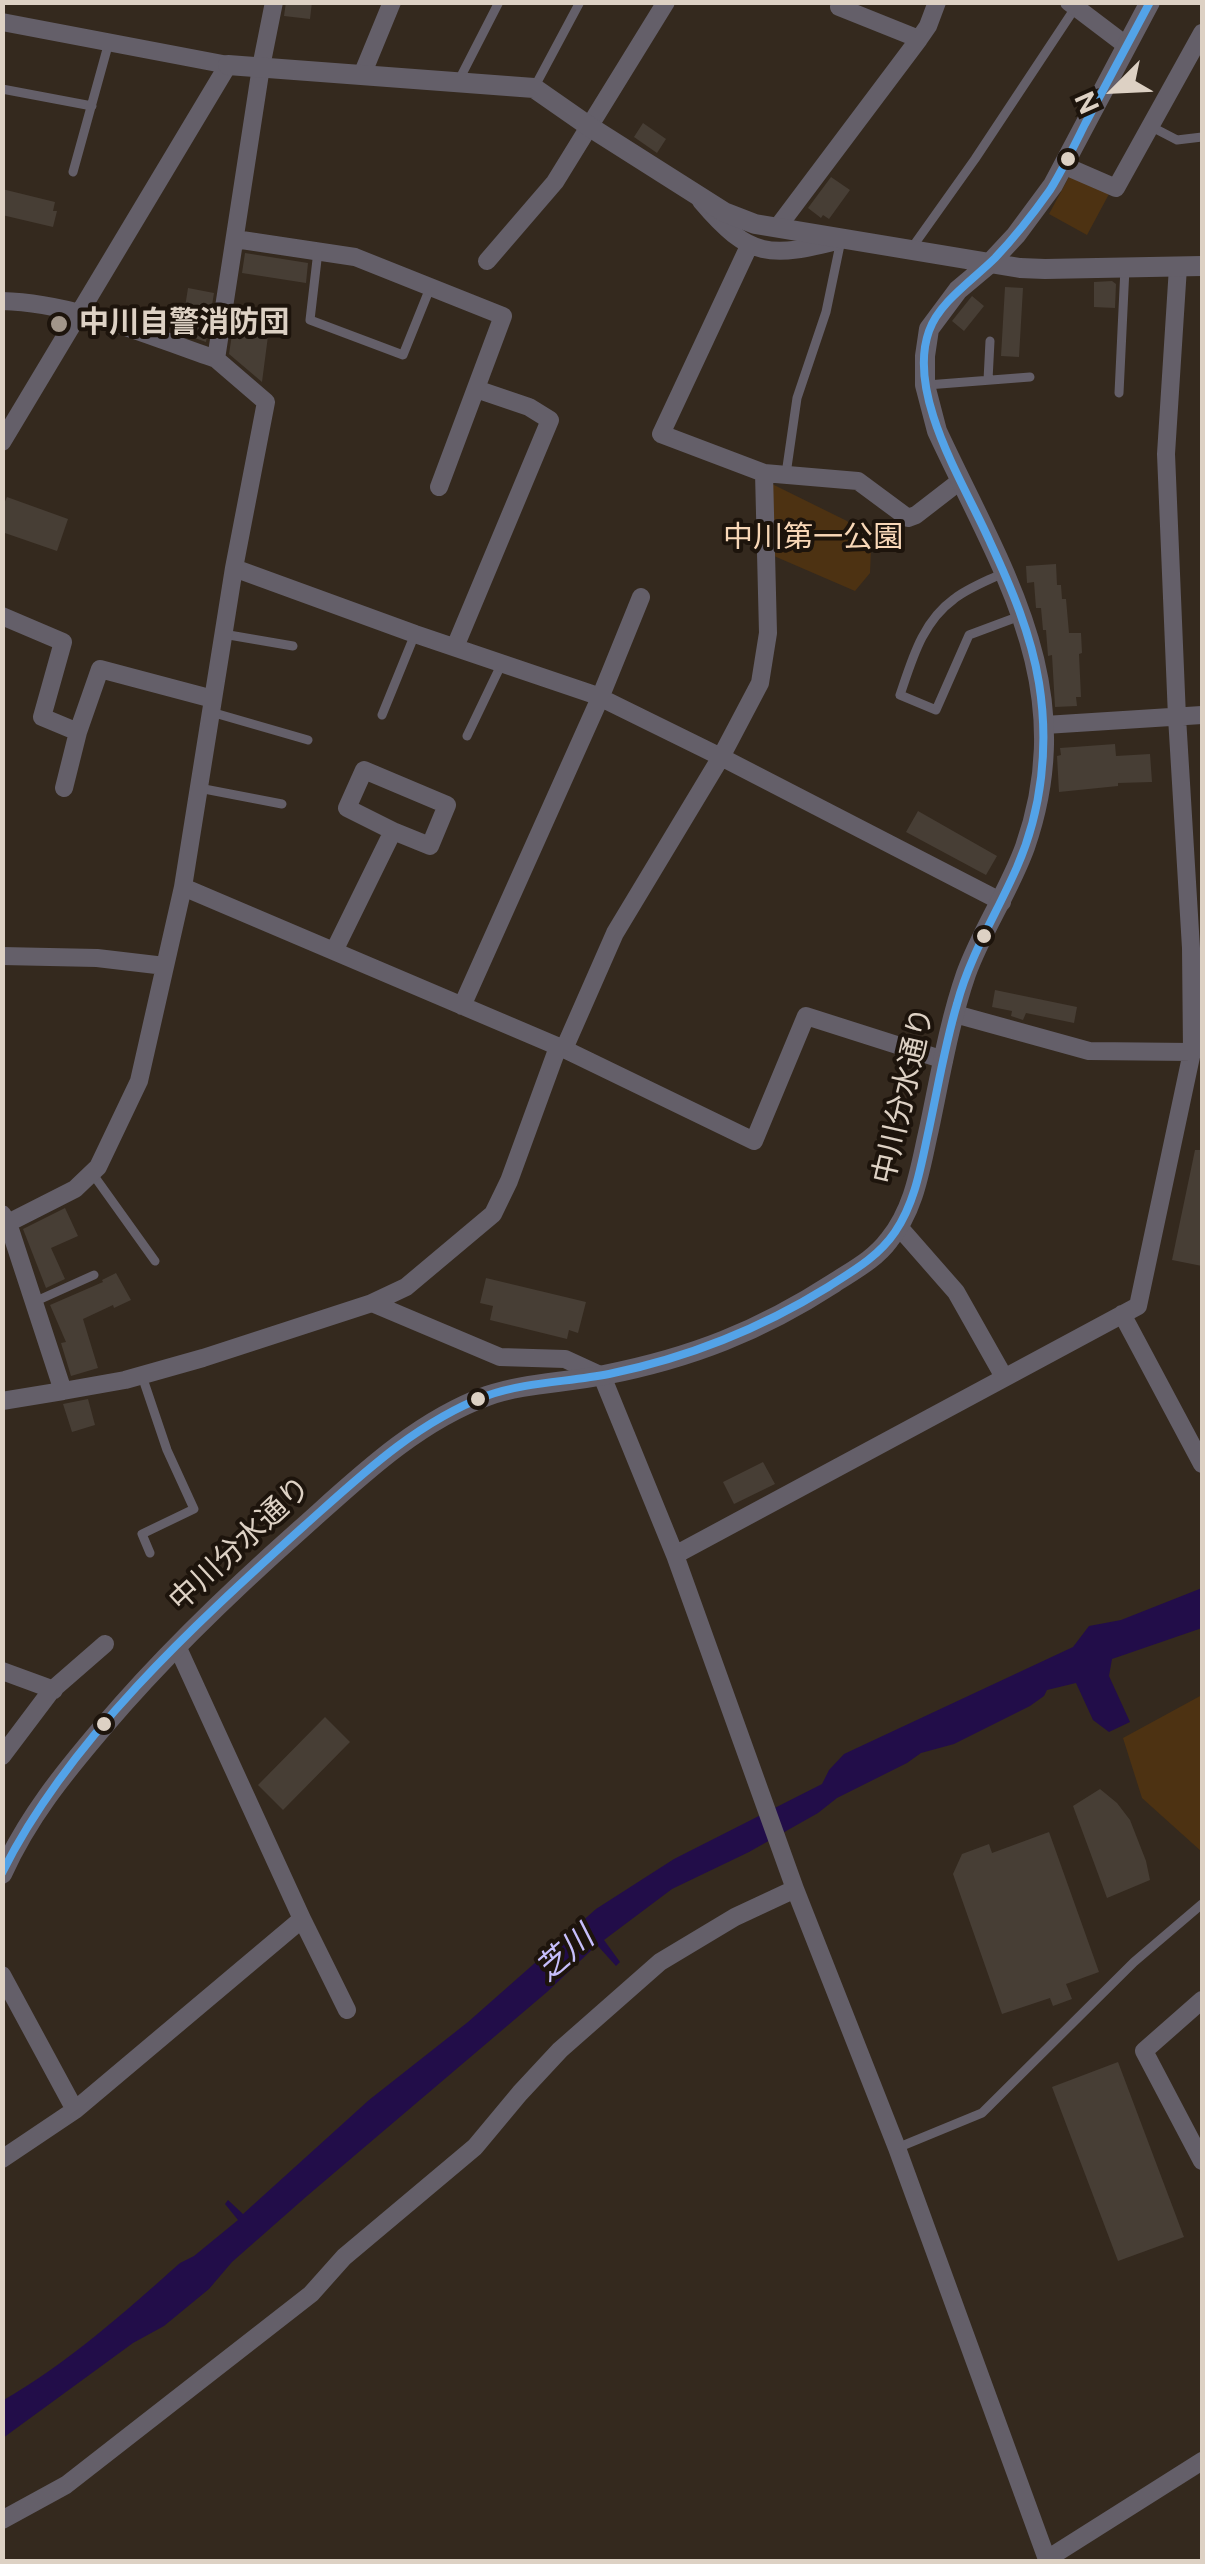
<!DOCTYPE html>
<html>
<head>
<meta charset="utf-8">
<style>
  body { margin:0 }
  #map { position:relative; width:1205px; height:2564px; overflow:hidden; background:#34291e; font-family:"DM Sans",sans-serif }
  canvas { display:block }
  .frame { position:absolute; inset:0; border:5px solid #ddd1c4; pointer-events:none }
  .north { position:absolute; left:1065px; top:40px; width:100px; height:100px; -webkit-text-stroke:8px #1d140c; paint-order:stroke; rotate:246deg; font-size:28px; font-weight:700; line-height:40px; text-align:center; color:#ddd1c4 }
  .north::after { content:''; display:block; margin:auto; width:35px; height:45px; background:#ddd1c4; clip-path:polygon(50% 0,100% 100%,50% 72%,0 100%) }
</style>
</head>
<body>
<div id="map">
<canvas width="1205" height="2564"></canvas>
<div class="frame"></div>
<div class="north">N</div>
</div>
<script>
const c = document.querySelector('canvas').getContext('2d');
c.lineJoin = 'round';
function fill(path, color) { c.fillStyle = color; c.fill(path, 'evenodd'); }
function stroke(path, color, width, dash) { c.strokeStyle = color; c.lineWidth = width; c.lineCap = dash ? 'butt' : 'round'; c.setLineDash(dash || []); c.stroke(path); }
function label(font, color, halo, rows, align = 'center') {
  c.font = font + ' "DM Sans","Noto Sans JP",sans-serif'; c.lineWidth = 8; c.setLineDash([]); c.textBaseline = 'middle'; c.strokeStyle = halo; c.fillStyle = color; for (const [text, x, y, turn = 0] of rows) {
    c.save(); c.translate(x, y); c.rotate((+turn || 0) * Math.PI / 180); c.textAlign = isNaN(turn) ? turn : align; if (halo) c.strokeText(text, 0, 0); c.fillText(text, 0, 0); c.restore();
  }
}
fill(new Path2D(`
  M1070 175 1109 194 1087 235 1049 214Z
  M772 484 847 521 871 547 870 573 855 591 774 556Z
  M1202 1695V1852L1142 1798 1123 1738Z`), '#4d3212');
fill(new Path2D(`
  M1202 1588V1628L1112 1659 1109 1676 1130 1722 1109 1732 1093 1720 1076 1683 1047 1690 1044 1696 1030 1706 954 1744 921 1753 907 1763 837 1798 818 1813 749 1852 672 1889 604 1940 620 1962 616 1966 597 1945 547 1992 307 2196 232 2262 209 2289 164 2326 133 2343 3 2438 2 2401C68 2363 124 2313 180 2263L194 2256 238 2220 225 2204 228 2200 243 2214 369 2100 468 2022 596 1909 674 1859 822 1784 829 1770 844 1754 1073 1647 1089 1626 1121 1620Z`), '#220d49');
fill(new Path2D(`
  M286 2H312L310 19 284 16Z
  M643 123 666 139 657 153 634 137Z
  M831 177 850 190 829 219 823 215 821 218 808 208Z
  M2 189 55 202 53 211H57L53 227 2 215Z
  M245 253 308 263 306 283 242 273Z
  M1112 281 1116 284 1115 308 1094 307V282Z
  M1005 287 1023 288 1019 357 1001 356Z
  M188 288 214 293 206 342 181 333Z
  M972 296 984 306 964 331 952 321Z
  M236 308 268 314 265 335 268 336 262 382 229 354Z
  M7 497 68 519 57 551 2 532V508Z
  M1056 564 1057 585H1061L1062 599H1066L1069 633H1081L1082 653 1079 654 1081 697H1076L1077 706 1055 707 1052 655 1048 656 1046 630H1043L1041 608H1036L1034 582 1027 583 1026 566Z
  M1115 744 1116 756 1150 754 1152 782 1118 783V786L1059 792 1057 756 1061 755 1060 748Z
  M918 811 997 856 986 875 906 832Z
  M995 990 1077 1007 1074 1023 1026 1013 1023 1020 1011 1016 1012 1011 992 1007Z
  M1195 1150H1202V1266L1172 1260Z
  M65 1208 78 1236 51 1248 65 1279 46 1288 23 1229Z
  M116 1273 131 1300 114 1308 113 1305 83 1319 98 1368 71 1376 61 1343 66 1342 50 1305 103 1282 102 1280Z
  M486 1278 586 1302 578 1333 569 1330 567 1339 490 1320 493 1306 480 1303Z
  M88 1399 95 1425 72 1432 63 1404Z
  M763 1462 775 1484 734 1504 723 1482Z
  M325 1717 350 1742 283 1810 258 1785Z
  M1100 1789 1117 1803 1130 1820 1146 1861 1150 1880 1107 1898 1073 1806Z
  M1049 1832 1099 1972 1066 1984 1072 1999 1053 2006 1050 1998 1002 2014 953 1874 962 1854 989 1844 992 1853Z
  M1118 2062 1184 2237 1118 2261 1052 2087Z`), '#473e35');
stroke(new Path2D(`
  M459 80 499 2
  M534 88 580 2
  M2 89 92 106
  M1150 126 1177 140 1202 137
  M73 172 109 42
  M911 249 975 159 1077 5
  M318 251 310 320 403 355 430 288
  M988 380 990 341
  M927 385 1030 377
  M1119 393 1125 268
  M786 474 797 398 826 312 841 240
  M1003 573C987 581 968 588 954 599 922 622 912 660 900 695L936 710 969 635 1020 616
  M223 634 293 646
  M211 712 308 740
  M382 715 415 634
  M467 736 502 663
  M199 788 282 804
  M92 1173 155 1261
  M34 1302 94 1275
  M142 1376 167 1450 194 1509 142 1534 150 1553
  M897 2148 982 2113 1134 1962 1202 1904`), '#645f69', 9);
stroke(new Path2D(`
  M1069 2 1127 46
  M2 22 228 65 2 442
  M919 39 928 26 937 2
  M362 75 392 2
  M1063 165 1116 188 1202 33
  M701 201C750 259 770 258 841 240
  M777 228 919 39 839 7 840 2
  M235 239 355 257 503 316 439 487
  M749 246 661 434 764 473 858 481 908 518 916 515 960 481
  M487 261 555 182 666 2
  M2 301C76 303 148 336 216 359
  M234 568 415 634 595 695 721 757 1002 902
  M2 616 63 642 42 717 78 732
  M455 647 550 420 529 407 476 389
  M1045 725 1202 715
  M64 788 78 732 100 669 213 699
  M183 887 564 1049 754 1141 806 1016 944 1060
  M334 951 393 831 430 846 447 805 364 770 347 808 393 831
  M2 956 97 958 165 966
  M462 1006 600 698 641 597
  M955 1014 1089 1051 1192 1052
  M564 1049 615 933 721 757 760 683 768 633 764 473
  M2 1214 8 1223 63 1391 125 1380 203 1358 372 1303 500 1357 565 1359 602 1376 675 1555 795 1889 897 2148 1048 2562
  M8 1223 75 1189 98 1167 139 1081 183 887 234 568 266 402 216 359 261 67 274 2
  M899 1227 956 1292 1004 1377
  M372 1303 406 1287 493 1214 509 1181 558 1047
  M1122 1314 1202 1464
  M2 1401 63 1391
  M675 1555 1138 1306 1192 1052 1191 948 1177 717 1166 454 1178 267
  M2 1671 54 1690
  M2 1756 51 1691 105 1644
  M302 1919 347 2010
  M2 1975 75 2110
  M1202 2000 1144 2051 1202 2161
  M2 2159 75 2110 302 1919 177 1646
  M2 2520 66 2485 311 2294 344 2257 475 2147 520 2093 560 2050 660 1962 735 1917 795 1889
  M1047 2559 1202 2461`), '#645f69', 18);
stroke(new Path2D(`
  M228 65 534 88 590 127 724 212 755 224 1020 268 1045 269 1202 266
  M2 1874C28 1817 63 1774 103 1727 164 1655 231 1591 301 1529 356 1480 415 1422 487 1396 524 1383 565 1383 604 1375 691 1358 760 1331 834 1283 854 1270 875 1259 889 1240 915 1208 920 1168 929 1129 940 1077 949 1023 966 974 982 930 1009 891 1025 847 1081 686 1002 571 937 431L925 385V356L929 329 958 290 989 264 1016 235 1053 185 1150 2`), '#645f69', 20);
stroke(new Path2D(`
  M2 1873C68 1740 195 1624 304 1526 359 1477 415 1423 486 1396 525 1382 568 1382 609 1374 687 1358 760 1329 828 1287 853 1271 878 1257 895 1232 914 1204 920 1171 927 1138 937 1093 944 1048 957 1004 970 955 997 913 1017 867 1042 810 1049 745 1039 683 1031 634 1011 587 990 542 965 485 906 395 929 331 939 302 974 279 995 258 1015 237 1033 214 1050 190 1063 169 1074 146 1085 124 1107 83 1128 43 1150 2`), '#53a3e8', 8);
for (const [x, y, r, color] of [
  [1068,159,9,"#ddd1c4"],
  [59,324,10,"#a2968a"],
  [984,936,9,"#ddd1c4"],
  [478,1399,9,"#ddd1c4"],
  [104,1724,9,"#ddd1c4"]
]) { const dot = new Path2D(); dot.arc(x, y, r, 0, 2 * Math.PI); c.fillStyle = color; c.fill(dot); stroke(dot, '#1d140c', 4); }
label('bold 30px', '#ddd1c4', '#1d140c', [
  ["中川自警消防団",79,324]
], 'left');
label('30px', '#f8d7b7', '#1d140c', [
  ["中川第一公園",813,539]
]);
label('30px', '#ddd1c4', '#1d140c', [
  ["中川分水通り",905,1096,-77],
  ["中川分水通り",241,1545,-43]
]);
label('italic 32px', '#c6befb', '#1d140c', [
  ["芝川",566,1955,-41]
]);
</script>
</body>
</html>
